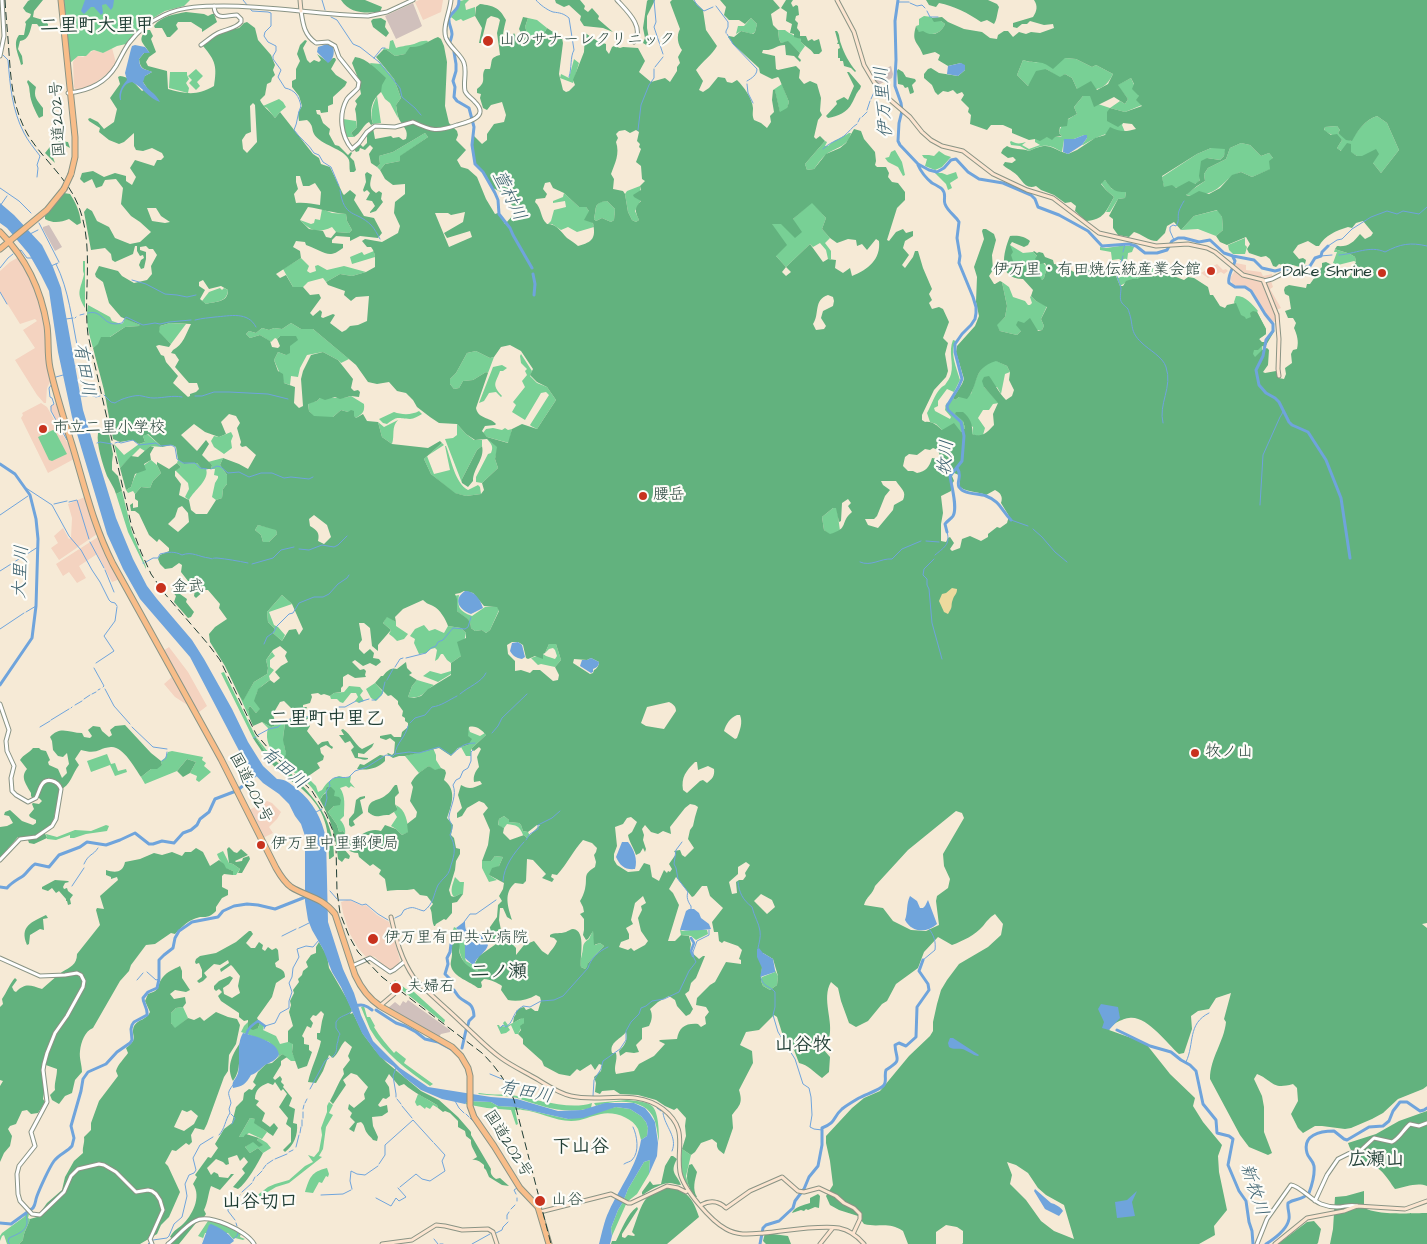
<!DOCTYPE html>
<html>
<head>
<meta charset="utf-8">
<style>
  body { margin:0 }
  canvas { display:block; background:#f6ead6 }
</style>
</head>
<body>
<canvas width="1427" height="1244"></canvas>
<script>
const c = document.querySelector('canvas').getContext('2d');
c.lineJoin = 'round';
function fill(path, color) { c.fillStyle = color; c.fill(path, 'evenodd'); }
function stroke(path, color, width, dash) { c.strokeStyle = color; c.lineWidth = width; c.lineCap = dash ? 'butt' : 'round'; c.setLineDash(dash || []); c.stroke(path); }
function label(font, color, halo, rows, align = 'center') {
  c.font = font + ' "Architects Daughter","Klee One",sans-serif'; c.lineWidth = 4.5; c.setLineDash([]); c.textBaseline = 'middle'; c.strokeStyle = halo; c.fillStyle = color; for (const [text, x, y, turn = 0] of rows) {
    c.save(); c.translate(x, y); c.rotate((+turn || 0) * Math.PI / 180); c.textAlign = isNaN(turn) ? turn : align; if (halo) c.strokeText(text, 0, 0); c.fillText(text, 0, 0); c.restore();
  }
}
fill(new Path2D(`
  M419 0H443L441 12 423 20 415 2Z
  M112 48 116 63 108 73 91 86 76 90 74 87 73 62 76 57 78 56 83 57 94 50 103 53Z
  M17 258 30 274 36 289 43 316 51 380 47 388 46 403H44L37 395 15 360 35 348 23 330 37 321 35 319 20 324 0 292V271L10 262Z
  M1236 263 1246 265V270L1261 272 1263 276 1272 274 1273 280 1271 281 1273 287 1270 289 1281 308 1276 310 1277 313H1280V321L1273 322 1266 315 1250 289 1233 285 1230 278 1234 272Z
  M1217 264 1223 270 1226 269 1228 271 1224 274 1221 272 1208 278 1201 273Z
  M41 403 47 407 72 451 74 459 48 473 21 418 23 415 22 413Z
  M58 403 68 439H67L51 411 50 406Z
  M85 497 97 534 59 560 51 548 58 543 54 536 63 528 69 539 71 538 72 518 68 504Z
  M98 537 120 579 112 582 97 554 79 566 86 578 77 583 69 572 63 576 56 564Z
  M169 647 188 672 207 706 198 713 163 651Z
  M173 676 190 705 189 706 175 697 164 684Z
  M267 801 272 803 281 812 277 819 269 827 273 833 263 838 249 810Z
  M347 900 352 901 362 906 366 905 377 915 389 922 400 960 399 963 393 969H387L375 957 372 956 366 957 358 948 350 934 343 913 341 902Z`), '#f4d3c0');
fill(new Path2D(`
  M413 3 422 26 419 28 396 39 385 16Z
  M891 66 893 74 892 78 878 85 872 74Z
  M49 225 62 247 55 251 43 229V227Z
  M408 1000 450 1030V1032L441 1034 439 1037 388 1008 395 1002 400 1006 403 1001 406 1003Z`), '#d0c0bc');
fill(new Path2D(`
  M64 0H190L184 6 165 11 153 18 143 25 126 44 117 46 103 53 94 50 91 51 86 56H78L70 63Z
  M464 0H469L465 4 466 10 475 7V16L463 21 461 19 456 21 451 17 456 11 460 1Z
  M924 16 932 17V19L941 21 945 24C940 36 930 35 919 33L916 26 919 25V19Z
  M528 18 537 20 547 28 542 37 536 39 528 35 525 27Z
  M751 18 757 24 755 32 752 34 741 31 736 34 738 26H744Z
  M778 30H785C789 34 795 35 801 39V42L805 46 800 53 788 42 781 43 779 39Z
  M393 40 396 48C402 46 405 46 410 45 417 44 420 40 428 41L426 44 405 54 395 56 387 50H383L384 48 389 49 390 41Z
  M1065 58 1076 59 1092 67 1096 65 1113 74C1104 92 1095 90 1077 89L1072 78 1065 74 1060 78 1046 69 1028 86 1017 75 1023 60C1036 65 1052 60 1065 58Z
  M574 59 579 63 573 83 560 78 561 74 569 78Z
  M370 63 381 64 394 79 401 98 396 105 398 118 390 103 385 99 381 92V85Z
  M196 69 203 76 197 82 200 86 196 90 189 83 192 80 188 76Z
  M170 72H187V75L189 79 186 83 189 88 188 93 169 88Z
  M1131 78 1139 96 1142 105 1125 112 1110 108 1123 123 1122 125 1125 132C1111 130 1096 137 1083 145H1082L1087 138 1084 135 1074 139 1064 140 1062 152C1048 144 1044 144 1029 151L1020 146 1011 145 1010 142 1011 141C1016 144 1020 144 1026 142L1022 145 1029 149 1040 145 1035 142V139L1047 137H1060L1062 136 1059 133C1061 123 1068 119 1077 114L1074 107 1083 96H1091L1095 106 1098 104 1110 108 1120 101 1125 104 1128 99 1117 85Z
  M782 84 789 102 787 109 780 113 775 91 773 90Z
  M377 96 381 123 373 124C370 113 372 106 377 96Z
  M279 99 283 102 286 107 280 112 275 118 267 108 263 106Z
  M1377 116 1387 123 1399 150 1381 173 1373 163 1362 156H1357C1349 150 1343 154 1337 148L1342 140 1324 131 1325 127 1337 126 1340 130 1338 133 1351 141C1358 130 1365 120 1377 116Z
  M343 119 356 121 357 127 351 133 354 137H345L343 124Z
  M425 133 428 137 401 156 400 161 385 164 380 170 377 167 380 164 379 156 393 152Z
  M849 133H851C848 146 838 147 828 153 822 157 818 164 814 169L807 170 805 164 825 141 827 142 825 146H828C833 140 842 138 849 133Z
  M1241 143 1250 145 1261 156 1269 153 1273 158 1271 169 1252 177 1241 172C1222 178 1223 193 1198 195 1193 196 1190 197 1186 194L1205 181 1204 174 1208 168 1226 159 1230 148Z
  M1211 148H1226L1224 156 1220 160 1207 158C1205 164 1203 176 1199 181 1193 188 1173 188 1164 188L1162 177 1197 154Z
  M895 150 902 162 905 175 903 176 898 167 888 162 885 158 889 157 891 152Z
  M939 151 945 155 951 157 942 167 935 170 925 166 927 159 924 158 922 155H929L934 156Z
  M956 172 958 178 950 183 952 188 948 190 946 184 935 173H942L947 175Z
  M1105 180 1112 189 1126 192 1125 198 1118 199 1110 212H1106L1114 197 1106 190 1101 183Z
  M640 186 641 200 635 211 639 220 636 222 632 220 628 212 625 194 627 191Z
  M564 193 579 207H586L589 211 594 227 577 232 568 227 561 230 552 224 547 225 551 221 554 210 566 207 565 201 553 203V201L563 197Z
  M607 201 615 209 614 220 611 222 602 218 596 221 594 219C597 208 593 202 607 201Z
  M812 202 826 218 822 229 830 238 825 243 831 251V259H828L826 250 820 243 813 247 810 244 786 267 776 256 772 224 781 223 795 237 793 219Z
  M322 209 332 213 346 214 347 221 352 230 349 233 336 232 332 227C317 234 311 231 300 220L311 224 314 223 315 219 320 220Z
  M1218 210 1222 217 1223 230 1216 236 1198 229 1181 230 1194 216Z
  M1245 238V245L1247 247 1245 254H1233L1229 250 1228 245Z
  M1010 245 1023 253 1033 252 1047 267 1044 278 1042 280 1022 266 1014 273 1011 266Z
  M1120 246H1131L1134 247 1132 252 1128 253 1127 261H1122L1119 259 1112 260 1111 252 1100 250V247L1106 248Z
  M1335 249C1342 252 1348 252 1355 257L1356 262 1354 261 1338 265 1333 263 1337 252H1334Z
  M374 251 375 257 352 264 350 257 362 252 364 255Z
  M301 258 309 266 307 271 310 273 316 271 315 266 318 265 327 270 344 266 366 272 352 276 340 274 326 282 323 278 308 282 303 287H293L283 269Z
  M83 261H85V308C75 292 81 289 84 274L83 271Z
  M1142 264 1148 272 1152 268 1156 270 1151 275 1148 273 1137 279H1132L1120 286 1116 276 1118 278 1123 276C1125 266 1133 266 1142 264Z
  M1002 282 1009 287 1013 297 1025 301 1028 305H1030L1032 303 1030 297 1031 296 1036 301 1047 306 1041 319 1044 326 1042 330 1021 331 1017 335 1000 331 996 325 1005 317 1007 306Z
  M220 288 222 290 224 288 228 290C227 303 216 301 206 304L202 301 209 292Z
  M1236 296C1246 296 1252 304 1258 311L1257 312 1266 329V334L1259 339C1265 347 1262 353 1258 361L1248 360 1238 335 1239 319 1234 302Z
  M88 305 110 317 112 321 121 324 123 323 125 318 140 325V326L125 327 93 348C89 334 85 320 88 305Z
  M170 323 186 324 171 344 158 332 160 326Z
  M291 323 301 329H313L349 359 341 363 338 360 323 352 307 355 300 368 298 377 291 376 290 385 284 383 274 360 278 352 286 355 280 336 277 339 275 338 271 342 260 335 250 338 246 334 249 331 256 333 262 328 269 330 274 328 282 329Z
  M953 340 956 341C949 352 957 369 960 380L954 392 947 389 938 401V406L934 408 935 411 950 419 951 417 945 410 946 404 953 398 955 400 959 397 971 394C977 378 977 367 995 360L1007 366 1010 372 1005 374 1001 394 997 387H984L999 403 993 404 989 410H983L978 418 985 428 983 435 977 436 972 434 973 427 963 421 965 428 961 432 942 430 936 424 930 422 927 413C932 405 936 389 945 385 947 382 950 378 951 374 954 363 948 352 953 340Z
  M476 351 490 358 494 357 488 373 486 372 473 380 463 381 459 388 454 389 450 384V379L456 373 467 353Z
  M521 354 532 371 530 376 537 383 547 387 556 400 537 429 531 426 530 425 549 395 546 392 541 393 525 420 512 412 516 405 513 402 525 387 522 381 527 375 525 371 527 369 521 363 520 356Z
  M502 365 507 368 503 371H500C496 383 491 384 502 396L501 397 496 392 489 393 484 401 479 403 493 367Z
  M351 396 364 404C365 412 362 414 356 418L348 412 341 410 333 417H314L309 411 308 403 317 401 320 398C329 397 344 399 351 396Z
  M419 411 422 414C418 416 414 419 410 419 397 419 399 415 387 424L383 423 379 419 394 412C402 415 412 415 419 411Z
  M398 420C391 427 395 435 392 444L382 437 378 422 384 427Z
  M457 424 466 434 474 440H482V446L477 450 462 479V483L445 439 453 438 457 435Z
  M493 428 502 430 505 428 508 430 512 429 509 443 487 437 483 433 486 429Z
  M53 430 55 431 67 454 52 461 49 460 38 437Z
  M231 432 233 436 231 441 232 448 224 454 214 447 211 441 214 436 219 437Z
  M147 434 162 447 150 446 145 451 140 448 120 468 114 444 124 455 139 444 145 442 143 436Z
  M487 439 498 447 495 459 498 468 482 483 476 482V477L488 454 491 453C494 446 491 444 487 439Z
  M442 443 444 445 427 456 434 474 450 470 445 446H446C451 459 455 483 468 490L478 485 480 487 481 494 466 496 454 493 431 474 424 459Z
  M223 458 220 465 227 475V484L223 489 222 498 216 500 212 497 215 483 218 478V476L214 475 215 469H211L212 465 208 462Z
  M151 460 157 465 161 473 153 481 150 488 141 487 135 494 133 491 128 493 126 490 131 487C135 473 139 468 151 460Z
  M178 460 184 464 197 463 202 468 206 469C210 480 194 490 189 500L185 497 189 489 188 483 175 470 181 467 177 463Z
  M122 491 132 532 146 567V569L128 532 116 494Z
  M161 497 166 506 160 514 155 516 152 503Z
  M833 508H837L840 531 830 535 824 530 822 517Z
  M258 525 276 529 277 534 269 542H263L261 535 255 530Z
  M282 595 292 604 269 612 274 625 278 627 285 635 282 641 273 633 275 629 268 622 267 612Z
  M459 595C457 607 459 611 472 616L485 607 497 606 499 610 490 630 486 633 482 630 475 631 471 628C471 618 463 617 457 611L454 596Z
  M387 616 396 622V626L408 634 404 639 397 641 393 637 389 634 391 630 383 623Z
  M424 625 429 631 435 629 444 633 448 626 461 628 466 633 461 656 451 663 447 660 443 654H441L438 659 435 661 437 650 435 648 431 649 426 653 419 654 414 643 415 639 410 636 415 629Z
  M549 644H556L561 660 555 667 541 664 538 665 531 658 543 654 546 656 555 659 557 656 555 650 553 648 549 649 545 653Z
  M272 652 275 656 270 660V667L274 670 269 676 270 680C256 690 253 692 261 709L256 713 250 706 248 709 250 719 240 697 243 700 254 682 267 674 268 668 266 660Z
  M430 671 441 674 451 671V674L438 682 423 676Z
  M224 672 252 729 256 737 269 753H266L256 738H253L221 673Z
  M417 680 434 685C424 691 422 700 408 697L412 686Z
  M375 683 383 692 382 695 376 701 371 698 366 689Z
  M349 686 360 687 363 691 360 695 364 701 359 703 355 701 358 697 356 693H351L343 703 340 702 337 699H331L330 696 334 693 344 692Z
  M262 722 271 727 274 726 275 722 280 724 285 722C282 740 284 750 291 767L296 769 303 777H307L316 786 318 792 322 790C327 782 331 779 339 776L346 778 351 776 350 782 355 788 351 786 349 788 346 786 340 788C346 797 344 805 344 816L340 820C344 823 346 830 345 834L343 831 339 832 337 825 328 812 334 806V797L327 791 322 796 320 800C316 793 312 787 305 781 290 768 261 752 268 728Z
  M469 729 470 732 480 736 485 733 486 735 471 749V756H466L461 747 468 745V731Z
  M433 748 436 755V760L441 768 435 771 429 766 419 773 405 756Z
  M172 751 203 757 202 760 206 763 204 766 211 772 199 782 196 780 197 776 190 773 196 762 187 759 177 771 145 784 141 777 151 769 162 765 161 761 165 758 168 752Z
  M107 754 111 764 115 763 118 771 126 769 127 772 115 776 110 765 91 772 87 761Z
  M396 805C406 810 407 821 409 832L402 835 396 829 391 826 397 817 394 812 397 808Z
  M504 816 509 820V822L519 823 521 825 523 831 528 832 530 836 527 838 524 835H523C520 826 516 825 507 824L504 828 498 826 499 819Z
  M106 825 109 826 107 831 86 834 74 838H70V835L56 840 47 839 46 834 57 837 75 830 91 831Z
  M223 851 229 863 233 864 240 869 236 875H233V871L225 868C223 862 219 861 217 854Z
  M495 856 503 857 499 866 489 875 497 880 489 882 482 868V861H491Z
  M455 877 460 882H464L463 894H460L454 897C449 891 453 884 455 877Z
  M454 927 456 928 465 936V958L466 961 479 968 478 971C463 968 459 954 458 941L454 938 458 935 453 930Z
  M698 929 707 930 708 934 696 940 691 936 681 935 680 930 683 931Z
  M593 930 595 945 600 943 604 946 588 963V967L585 969 581 967C580 961 581 959 582 954 584 947 581 944 589 939Z
  M775 970 778 976 777 985 770 990 763 986 761 981 762 977 775 972Z
  M395 980 406 989 413 991 445 1020 444 1023 403 991 394 982Z
  M364 1006 367 1017H370L375 1026 374 1027C380 1037 387 1045 394 1053L396 1051 401 1055 399 1057 401 1055 406 1059 404 1063 433 1084 430 1086C407 1070 384 1053 370 1029 367 1022 364 1014 361 1007Z
  M183 1007 188 1018 175 1029 171 1023V1013L176 1008Z
  M524 1017V1023L518 1034H515L511 1025 508 1027 510 1030 506 1033 501 1034 497 1025H499L500 1027 503 1026 505 1027 503 1023 505 1021 508 1025 507 1026Z
  M248 1022V1028H258L260 1023 264 1026 263 1030 276 1036 280 1044 288 1042 293 1043 292 1052 296 1061H291L282 1054 277 1058 279 1055 269 1042 241 1032 244 1026Z
  M479 1093C489 1095 500 1094 510 1095 535 1098 568 1111 592 1103L591 1108C564 1115 541 1106 517 1098 507 1095 490 1096 478 1094Z
  M418 1094 437 1105 438 1108 433 1105 430 1109 426 1107 425 1109 420 1105 417 1106 415 1102Z
  M627 1100C635 1101 646 1101 652 1106 659 1112 659 1134 659 1142 657 1133 657 1123 652 1115 642 1098 613 1100 596 1106L594 1103Z
  M468 1101 491 1102 498 1106 515 1107 568 1119 616 1107 630 1109 641 1116 646 1122 648 1128 647 1136 641 1140C640 1136 639 1132 638 1129 632 1117 613 1111 601 1114 590 1116 583 1121 571 1121 554 1121 539 1111 522 1110 520 1109 517 1110 515 1110L518 1124 516 1125 511 1110 487 1108 465 1104Z
  M329 1102 333 1105 329 1113 333 1115 326 1127 323 1149 319 1156 322 1157 289 1183 276 1187 251 1202 243 1193 251 1200 268 1187 275 1184 289 1180 305 1166 313 1162 308 1155 314 1157 319 1151 322 1135 321 1128 327 1112V1106Z
  M250 1118 255 1119V1123L267 1132 262 1139 249 1133 243 1137H239Z
  M259 1138 267 1143 271 1148 263 1153 258 1148 250 1153 245 1147 253 1141 262 1145 257 1140Z
  M682 1149 691 1155 686 1176 689 1187C680 1176 680 1163 682 1149Z
  M650 1160 649 1174 637 1194 627 1202 612 1236 611 1228 618 1210 623 1202 628 1189 644 1162Z
  M327 1168 329 1174 328 1177 326 1176 322 1183 319 1182 313 1193 305 1192C310 1177 311 1172 327 1168Z
  M27 1213 29 1214 28 1218 30 1219C28 1226 23 1233 23 1240L19 1244H7L4 1235 2 1236 0 1241V1236L2 1233 24 1217Z
  M208 1221 223 1224 241 1233 240 1237 245 1239 243 1240 235 1238 233 1239 228 1233H205L201 1244 203 1238 198 1236Z`), '#78d095');
fill(new Path2D(`
  M30 0H43L34 11 33 17 43 20 48 24V28H40L37 24H32C30 31 29 40 20 41L18 49 22 56 23 64 21 65C19 55 12 44 19 35H24L26 24 25 22 30 17 31 14 26 12 23 8 28 1Z
  M341 0H365L382 7 380 12C365 13 350 14 341 0Z
  M555 0H580L585 6 584 9 588 12 592 8 599 16 598 19 613 32 603 28 584 26 580 20 581 16 569 5 564 7 556 3Z
  M648 0H655L647 16V28L650 44 648 46 643 43 645 38 643 28 647 1Z
  M672 0H693L703 10 706 30 717 46C712 55 703 61 696 70L703 81 699 90 703 92 709 88 718 77 725 78 727 82 732 83 737 80C744 87 752 98 753 108 753 113 752 115 754 120L761 123 767 128 771 122 770 116 774 112 772 100 773 90H775L780 112 787 108 789 102 779 78 778 77 772 79 760 73 759 68 733 44 728 37 729 36 734 37 741 31 753 34 755 32 757 24 751 18 745 24 739 20H729L724 15 726 7 720 0H773L780 8 771 14 773 25 778 30 779 39 781 43 788 41 800 53 798 57 801 60 800 62 794 56 786 55 785 45C776 45 774 51 763 50L762 53 775 56 776 69 778 70 796 66 800 70 799 78 804 84 810 81 817 84 821 98 820 111 822 115 818 120 814 137 816 139 820 136 825 141 805 164 807 170 814 169 826 154 840 148 846 143 854 129 861 131 864 139 875 152 876 161 875 165 877 167H886L889 173 888 177 892 182 898 183 905 192V200L897 208 887 240 889 241 896 232 903 229 906 233 913 231V236L905 241 903 248 909 255 902 265 905 268 913 257 915 251H918L923 268 932 289 929 294 932 300 929 303 932 309 939 307 943 309 949 322 943 338 948 343 945 354 948 371 946 377 934 390 922 415V420L925 422C933 421 936 425 942 430L954 423 961 432 965 428 963 421 955 414 956 412H963C970 418 973 424 972 434 983 438 987 432 994 425L993 414 998 403 984 387 982 381 984 377 989 376C995 384 999 393 1006 400L1012 396 1014 390 1009 380 1010 372 1007 366 996 361C971 369 980 384 967 399L959 397 955 400 953 398 962 384 964 379 956 352 957 346 975 326 979 316 976 302 977 277 974 267 984 239 982 231 983 229H986L994 234 996 240 992 255 993 270 989 276 994 284H995L1000 281 1002 282 1007 306 1005 317 997 325 1000 331 1017 335 1021 331 1016 325 1018 321 1024 323 1030 318 1038 331 1042 330 1044 326 1041 319 1047 307 1036 301 1031 296 1033 290 1023 279C997 279 1003 253 1010 236 1017 235 1025 236 1030 241L1028 245 1024 247 1012 242 1010 245 1013 252 1011 255 1013 261 1011 266 1014 272 1030 262 1042 280 1044 278 1047 267 1045 263 1040 264 1035 259 1037 256 1033 252 1034 251 1037 253 1039 252 1043 253 1045 257 1053 260 1054 264 1061 265 1074 272C1083 269 1092 266 1098 276L1112 273 1116 276 1120 286H1123L1126 281 1132 279H1137L1148 273 1151 274 1156 270H1164L1171 275 1184 280 1188 277 1194 278 1208 287 1210 295H1213L1220 306 1225 308 1227 305 1236 303 1241 315 1245 317 1246 319 1251 317 1250 313 1253 311 1257 312 1266 329V334L1259 339 1262 342H1266L1268 337 1275 330 1265 347 1262 346 1258 350H1254L1253 354 1255 357 1262 350 1267 348 1269 350 1268 365 1263 372 1265 373 1276 371 1279 378 1284 379 1286 374 1285 368 1292 363 1291 354 1293 350 1297 349C1299 341 1297 335 1294 328L1296 323 1293 318H1288L1285 311 1291 309 1289 296 1285 294 1284 290 1285 287 1289 285 1306 288 1307 284H1310L1315 277 1318 274V271L1322 267V263L1326 262 1332 265 1333 269 1335 271H1340L1346 278 1350 276 1353 268 1356 262 1355 257C1348 252 1342 252 1335 249L1337 246C1348 247 1353 243 1360 234L1365 239 1371 236 1373 233 1363 221 1356 223 1352 228 1348 227C1336 231 1325 235 1319 246H1316L1308 241 1298 245 1293 252 1299 259 1303 258 1306 260 1305 264 1299 267 1293 265 1289 267 1279 264 1276 267 1273 266 1270 259 1266 256 1261 257 1249 253 1247 249 1250 244 1246 237 1227 245 1220 242 1216 236 1223 230 1222 217 1217 210 1194 216 1181 230 1174 222 1167 226 1165 233 1157 241C1148 241 1142 234 1134 232L1129 237 1118 235 1113 228V219L1109 216 1118 199 1125 198 1126 192C1114 192 1112 190 1105 180L1101 184 1106 190 1114 197C1106 211 1104 220 1086 221L1075 211 1076 206 1071 202 1065 203 1054 195 1041 190 1036 186C1024 191 1021 176 1013 172 1009 169 1006 168 1003 165L1005 162 1012 163 1016 160 1013 157 1008 158 1001 153 1003 149 1007 146C1014 150 1021 148 1029 151 1050 141 1049 148 1068 154L1077 150 1095 138 1105 135 1110 127C1119 132 1126 132 1136 129L1132 124 1123 123 1118 127 1107 121V112L1110 108 1125 112 1142 106 1136 100 1139 96 1132 89 1134 84 1131 78 1118 85 1128 99 1125 104 1114 97 1094 107 1090 96H1083L1074 107 1077 114 1068 119 1067 126 1060 127 1059 133 1062 136 1055 137 1052 140 1047 137 1040 141 1035 139 1029 140 1012 133V129L1003 125H991L987 130 970 124 971 115 968 112 969 108 961 100 964 95 962 92 957 94 953 90 948 92 943 91 938 95 935 92 932 85 924 78V74L928 69 931 68 939 73 958 76 965 70 961 63 948 66 938 60 940 55 935 52 923 55C918 41 911 43 916 26L919 32 923 31C931 37 941 34 945 24L941 21 934 22 932 19V18L942 17 948 22 964 29 982 32 990 38 997 39 998 35 1004 31H1008L1013 37 1019 32 1026 34 1031 32 1040 33 1054 28 1053 24 1044 25 1030 21 1027 24H1022L1017 28 1013 27V23L1033 17C1037 11 1038 6 1034 0H1427V923L1422 924 1427 928V1086L1423 1089 1398 1099 1383 1113 1372 1119 1351 1128 1345 1129 1322 1126H1315L1303 1133 1298 1128 1291 1114 1298 1101 1297 1088 1293 1084C1271 1090 1274 1081 1257 1074L1254 1079 1262 1096 1264 1107V1132L1272 1153 1268 1155 1249 1147 1240 1135 1210 1079C1210 1058 1224 1042 1226 1022L1224 1019 1231 993 1216 998 1209 1009 1198 1011 1191 1016 1192 1029 1184 1053 1179 1054C1167 1044 1147 1015 1129 1018 1126 1018 1124 1019 1122 1020 1116 1022 1112 1025 1109 1030L1120 1034 1140 1041 1147 1045 1170 1074 1195 1098 1193 1106 1203 1122 1222 1145 1218 1156 1219 1172 1227 1210 1214 1226 1215 1235 1199 1244H962L963 1243V1231L957 1227 946 1225 936 1232V1244H908L903 1231C888 1221 879 1228 864 1224L858 1216 839 1210 830 1205 826 1196 833 1185 830 1161 826 1143V1136L852 1108 864 1098 880 1091 909 1056 930 1036 933 1031V1022L937 1004 941 990 947 980 959 964 988 947 1001 935 1003 924 995 914C989 918 987 921 983 926 975 935 963 941 952 945L938 937 924 952 918 968 896 984 887 1001 882 1004 868 1021 856 1027 849 1023 841 1001 838 988 831 982C821 999 834 1021 829 1038 828 1042 825 1046 823 1049L830 1057 829 1072 822 1078C814 1072 808 1065 799 1063L794 1050 784 1039 777 1017 774 1015 759 1030 746 1032 740 1045 752 1051 753 1063 739 1090C743 1103 740 1105 732 1115L733 1128 724 1154C720 1151 716 1149 717 1143L712 1139 701 1143 695 1152 691 1155 682 1149 686 1136 685 1126 686 1118 677 1108 674 1110 665 1106 656 1100 638 1095 620 1094 614 1090 602 1091 600 1094 595 1092 596 1083 594 1077 601 1071 602 1065 599 1064 595 1070 591 1064 580 1071 577 1069 570 1076 559 1074 544 1066 542 1061 523 1044V1039L518 1034 521 1030 520 1026 524 1023V1018L520 1019 513 1023 514 1017 516 1014V1011L520 1008 524 1007 526 1010 531 1008 535 1011H538L541 1001 540 997 536 995C528 1000 517 1002 508 1000L501 990 502 986C498 983 490 979 484 979L481 982 482 986 481 988H478C471 982 453 977 451 966 450 963 452 958 452 954 452 948 450 945 455 940 456 940 458 941 458 942 461 945 459 947 459 950 460 960 469 969 478 971V968L475 963 479 956 496 944V942L488 937 490 927 497 917 498 905 502 901 499 896 503 889 504 883 489 875 492 868 499 866 503 857 495 856 491 861H482L488 845 490 830 483 814 488 808 484 803 479 801 467 808 462 816 457 818V813L462 808 458 795 461 785C469 790 474 788 482 784L480 781 474 782C473 776 475 772 479 767L477 757 481 749 479 747 474 751 471 749 486 735C482 730 476 725 469 727L468 736 472 739 468 745 458 748 451 756 439 748 405 756H399L393 758 387 754 388 753 392 755 394 753 395 742 390 738 386 740 380 738V736L391 734 394 737H401L402 732 408 727V723L405 721V718L402 716 403 711 398 704V701L391 695 388 696 375 683 381 676H383C387 671 391 667 397 669L406 662 407 668 412 673 409 675 417 680 412 686 408 697 414 698 421 696 428 689 451 675V663L461 656 457 642 466 638V633L461 628 448 626C446 620 440 609 433 606 429 604 427 604 423 600L403 609 395 617 396 622 387 617 383 623 391 630 378 645V651L372 646 370 628 364 623H359L362 640 359 644V649L364 654 370 649 374 653 373 658 379 659 381 662 376 666 370 663 363 666 355 660 352 662 360 670 364 669 366 671 365 675 366 677 355 678 348 674 343 677V686L341 688V692L334 693 330 696 324 694 321 695 318 693 311 694 312 697 310 703 303 705V707H307L306 709 294 711 284 701 280 702 273 714 275 722 274 726 271 727 262 722 253 726 250 719 248 709 250 706 256 713 260 709 254 701 258 689 270 680 274 683 280 678 275 672 281 666 288 662 285 656 287 652 280 646 273 650 266 660 268 668 267 674 254 682 243 701 240 697 225 666 210 642 209 634 215 627 227 619 219 608 220 604 208 590H205L196 598 194 596 195 590 181 572 182 565 179 563 172 568 165 569 160 564 158 559 160 555 169 551V548L159 539 157 542 149 535 139 514 135 511H131L130 505 133 503V508L138 507V501L135 499V494L141 487 150 488 153 481 161 473 157 465V462L169 469 177 463 181 467 175 471V476L181 484 179 495 189 500 191 510 196 514H207L216 500 222 498 223 489 227 484V475L220 465 223 458 239 464 248 469 256 455 246 446 242 447 240 445 241 442 237 428 240 423 236 416 229 414 221 422 226 434 219 437 205 432 194 424 181 435 197 451 206 440 209 444 202 455 212 465 211 469H202L197 463 184 464 178 460 176 447 172 445 162 447 148 434 143 436 145 442 139 444 132 440 120 442 113 439 104 390 93 348 98 344 101 337H110L125 327 139 326 140 325 121 317 109 303 103 282 96 277 95 274 99 266 118 271 122 276 134 283 147 280 152 274 151 266 157 255 153 249H149L146 246 140 247V250L146 252V259L144 268 141 269 139 265 141 260 144 258 143 255 140 256 137 251V246H135L133 254 115 262 112 260 111 254 105 248 91 250 84 212 87 208 92 211 97 221 109 227 115 238 130 244 140 242 151 232 140 222 131 216 121 204 123 188 116 179 105 180 102 186 96 188 92 179 84 183 80 179 82 173 93 171 104 177 115 173 126 176V181L132 185 136 177 130 168 135 160 154 166 157 160H161L164 157 162 153 152 148 143 151 136 150 134 146V133L124 142 119 144 109 140 99 132 100 128 89 121 88 119 90 118 98 122 104 129 114 122 117 109 110 98 120 84 118 77 120 76C128 76 137 85 142 91L147 88 143 82V77L152 72C144 69 140 69 139 59L144 53 149 52C143 42 137 41 146 30H150L153 36 151 39 156 52 149 57 146 62 148 66 167 71 168 89C186 94 197 96 214 86 217 67 216 61 203 46L211 39 222 32 239 28 244 23 247 22 255 28 258 40 271 55 275 65 273 70 275 75 272 78 271 82 267 84 265 95 260 100C263 107 270 111 275 118L280 112 313 154 319 158 321 164 330 167 343 194 344 195 350 190 356 195 354 200 364 216 374 218 382 233 378 238 360 236 350 241V237L336 236 332 240V243L343 244V248C340 250 335 254 331 254 326 255 313 247 306 245L305 242 296 241 293 247 300 251 301 258 276 274 280 278 286 275 293 287H303L310 295 319 294 321 298 310 313 313 316 320 310 322 312 321 317 323 318 333 314 335 315 330 323 342 332 346 330 350 326 358 325 367 321 369 296 356 297 351 301 344 295 345 291 328 285 326 282 340 274 352 276 366 272 375 267C375 259 376 253 371 247H367L362 241 365 239 382 242 398 233 400 226 394 213 395 202 405 194V184L393 185 385 179 380 170 385 164 400 161V156L428 137 425 133 393 152 379 156 380 164 377 167 371 163 369 154 373 148 370 145 365 150 360 148 359 151 356 152 354 149 360 144 363 147 367 143V133L373 128 375 139 391 136 393 138 399 137 403 140 406 139C409 130 403 127 399 119 397 115 397 110 396 105L401 98 394 79 376 57 383 50H387L395 56 405 54 410 47C422 48 427 41 438 37L441 39 444 46 447 62 445 106 449 123 457 131 458 135 456 140 466 150 457 160 461 167 468 169 477 177 486 199 495 214 498 213 505 224 516 212 505 194 493 188 484 172 475 164 472 152 473 137 474 136 482 144 487 140V134L494 124 504 122 506 115 502 102 491 105 487 110 483 108 480 98 481 94 477 93V89C488 81 480 77 485 69H490C493 60 489 58 500 55L497 33 500 20 498 18 491 16 487 19 481 43H479L482 28 475 16 476 7 480 4C494 6 499 7 506 20 504 29 501 37 505 45L513 44 511 38 514 33 515 35 517 42 521 41 523 37 519 29 523 17 528 18 525 27 528 35 536 39 542 37 547 28 562 38 563 43 559 74 563 90 566 92 569 91 575 85 573 80 584 52 585 33C592 37 597 42 606 44V50L609 54 612 47 614 46 620 48 623 47 638 48 645 61 639 72 651 82 665 78 670 82 677 71V67L680 63 678 57 682 50C678 45 676 36 680 29L671 5 670 2ZM1065 58 1076 59 1092 67 1096 65 1113 74 1108 84 1097 90 1091 81 1077 89 1072 78 1065 74 1060 77 1046 69 1036 71 1028 86 1017 75 1023 60C1037 65 1039 58 1053 69ZM253 103 255 105 257 142 247 153 243 149 242 140 246 134 251 132 250 106ZM1377 116 1387 123 1399 150 1381 173 1373 163 1379 154 1376 149 1362 156H1357L1351 152V144L1347 143 1341 151 1337 148 1342 140 1337 134 1331 135 1324 130 1325 127 1337 126 1340 130 1338 133 1346 140 1352 141C1358 130 1365 120 1377 116ZM625 130 630 133 636 130 639 132 637 141 640 144 639 147 641 149 636 162 641 166 642 179 645 181 640 186 641 190 633 195 634 197 641 201C634 208 635 211 639 220L636 222 632 220 628 212 625 194 623 191 613 189 614 179 611 174C615 163 620 154 616 142L618 138 616 134 619 131ZM1241 143 1250 145 1261 156 1269 153 1273 158 1269 161 1270 169 1252 177 1241 172 1232 175 1220 188 1209 194 1199 191 1190 196 1186 195 1197 186 1205 181 1204 174 1208 168 1226 159 1230 148ZM1211 148 1225 149 1224 156 1220 160 1207 158 1201 161 1199 176 1200 180 1195 184 1189 181 1176 188 1172 185 1164 187 1162 176 1197 154ZM296 176H300L303 186H309L315 183 321 192 320 205C312 204 305 202 296 203L294 194 298 189 296 182ZM550 182 553 188 564 193 579 207H586L589 211 584 220 593 223C596 238 593 242 578 246 575 243 571 241 567 238 561 232 557 224 547 224 540 218 542 208 535 202L536 199 545 198 547 194 543 189 545 183ZM607 201 615 209 614 220 611 222 602 218 596 221 594 219C597 207 593 203 607 201ZM812 203 826 218 822 229 830 238 837 243 848 239 856 240 857 246 862 244 867 250 876 239 879 241C881 259 868 270 852 276L850 268 843 273 835 268 836 260 828 259 823 262 810 244 786 267 791 272 786 276 782 272 786 267 776 256 787 245 772 224H781L795 238 802 232 793 219ZM308 207C321 209 333 213 346 214L347 221 352 230 349 233 336 232 331 238 326 237 323 231 309 229 300 220ZM147 208H156L161 216 170 222 165 223 152 221ZM465 212 463 222 444 233 447 238 470 231 472 237 449 247 435 213H448L451 215ZM203 280 209 289 221 286 228 290C228 303 216 301 206 304L200 299 205 290 199 286V282ZM828 295 833 297 834 301 833 306 823 311 821 318 826 326 824 329 816 330 813 324C820 314 813 300 828 295ZM170 323 191 324C186 334 183 345 173 350L171 353 175 354 179 360 175 367 189 383H197L199 389 196 392 190 394V396L188 397 173 383 178 376 166 362 164 356 161 355 156 346 159 345 169 347 171 344 159 332 160 326ZM291 323 301 329H313L356 365 368 382 377 384 389 382 397 391 406 393 413 400 417 407 430 417 439 423 457 424 466 434 475 440 487 439 497 447 495 459 498 468 482 483 484 490 481 494 466 496 455 493 431 474 424 459 442 443 440 441 428 448 392 444 382 437 378 422 367 421 363 414 356 418 354 416V411L351 410 348 412 341 410 333 417 314 416 309 411 308 404 317 401 320 398 325 400 335 397 340 399 351 396 359 397 360 392 358 390 354 391 351 388 353 379 338 360 323 352 311 355 303 371 301 379 303 406 299 408 294 403 295 387 284 383 283 374 278 371 274 360 278 352 286 355 290 353V346L298 340 296 336H280L277 339 280 346 278 348 272 347 270 341 260 335 250 338 246 334 249 331 256 333 262 328 269 330 274 328 282 329ZM510 345 521 351 533 369 530 375 537 382 547 387 556 400 537 429 522 424 512 429 508 443 487 437 482 431 485 426 495 425 496 424C490 417 478 419 476 408L488 373 486 372 473 380 463 381 459 388 454 389 450 384V379L456 373 467 353 476 351 490 358 494 357 501 347ZM933 448 938 450 940 456 938 459 932 458C929 468 926 471 917 473L913 471H908L903 466 905 457 909 454 917 455 925 449 930 450ZM954 473 959 475 960 487C969 493 977 491 986 495L995 490C1001 493 1003 497 1001 503L1009 516 1007 523 1000 528 997 527 988 534V537L981 541 970 536 962 539 960 548 952 551 950 549 954 543 950 537 948 538 946 542 941 541V524L943 513 941 496 951 491V485L954 481 952 476ZM881 481H896C901 489 907 491 903 500L894 505 893 510 878 528 868 525 865 519H874L877 516 885 496 890 490 883 485ZM848 499 851 503 848 506 852 512C839 523 850 528 830 534L824 530 822 517 833 508H836L839 522 841 521 842 503ZM182 506 188 513 189 522 178 532 168 524 175 517 178 508ZM314 515 327 525 331 537 324 544 318 541C320 533 317 530 310 526L309 519ZM258 525 276 530 277 534 269 542H263L261 535 255 530ZM464 591 473 593 484 606 497 607 499 611 490 630 486 633 482 630 475 631 471 628C471 618 464 617 457 611V599L455 594 460 593ZM282 595 292 604 303 629 299 635 296 629 289 630 282 641 273 633 275 629 268 622 267 612ZM512 642H518L523 645 526 658 528 659 535 656 543 659V654L545 653 549 644H556L561 660 555 667 559 675 558 680 553 681 540 670H533L530 673 521 670 515 671V661L508 654 507 645ZM591 658 599 662C599 665 597 669 594 670L593 673 590 674 573 663 574 659 587 660ZM669 702C673 704 676 706 676 711L664 729 646 726 641 723 647 707ZM737 715H740C743 723 740 730 737 738L735 739 724 731C726 724 730 718 737 715ZM695 762H697L698 770 708 766 714 769C715 776 712 779 707 783L703 780 700 781 687 793 683 790C681 777 686 771 695 762ZM690 804 695 805 698 807 695 817 693 826 690 830 688 839 694 848 685 857 682 855 680 850 674 851 676 854 669 864 672 869 670 872 668 871 667 873 664 870 659 881 652 877 650 865 644 863 639 871 628 872 617 865 614 860V854L617 846 615 827 623 824 627 818 631 817 637 822 632 832 628 835C629 842 634 848 636 855L640 853 643 848 645 852 646 849 643 840 644 835 642 829 645 825 651 832 658 834 663 831 671 834 670 827 685 808ZM956 811 962 813 964 818 943 854 944 866 950 879 948 888 937 896 936 901 939 925 926 931 911 930 893 921 883 908 864 905C866 897 873 894 875 886L908 850ZM504 816 509 820V822L519 823 521 825 523 831 528 832 537 825H540L527 838 524 835 510 840 503 833 504 828 498 825 499 819ZM583 840 592 843 597 848 596 852 594 855 596 862 595 867C582 875 588 877 585 889 584 893 582 898 580 901L583 907 584 912 580 914 584 919V930L583 935 586 940 588 939 593 931 594 945 600 943 604 946 588 963 587 967 585 969 581 967C579 960 587 930 573 929 571 929 568 931 566 932 560 934 555 932 550 935V937L554 938 557 941C555 947 551 950 548 955L542 951 534 941 524 945 516 955V948C511 943 507 934 501 930L499 920 500 908H503L507 917 512 920C508 907 503 893 515 883L523 884 526 881 527 859 533 860 546 874 542 878 552 882 554 879 551 877 552 874 557 875C567 864 573 851 583 840ZM746 862 750 865 745 873 746 876 743 880H739L736 882 737 893 732 894 729 882 738 874V867ZM676 877 692 897 694 896 702 886H707L710 896 723 908 712 922 714 932H718L719 941 722 943 724 941 738 946 742 950 739 959 741 960V964L726 962 715 982 710 985 697 998 696 1005 706 1007 709 1012 705 1017 706 1024 701 1027 698 1024C686 1023 679 1027 677 1039L660 1040 659 1041 665 1044 654 1056 639 1064 634 1071 616 1074C613 1066 618 1061 616 1053H612C609 1042 621 1039 626 1032 628 1040 625 1045 619 1051L620 1056 626 1052 634 1053 639 1052 636 1045 642 1039V1028L649 1026C652 1020 653 1015 650 1009L658 1002 669 996 675 1000 677 1006 686 1016 690 1014 693 1009 685 994 689 991 691 983 696 978 705 956H703L699 959 690 951 691 944 689 936 681 935 675 941H668L679 905 673 893 669 889ZM761 894 772 900 775 907 767 914 754 901ZM643 896 646 903 641 906 642 910 638 918 641 931 648 941 645 945 634 951 631 948 628 950 619 947 621 942 629 939V934L626 928 633 924 631 920 635 903ZM763 953 773 959 778 976 777 985 770 990 763 986 761 981ZM1007 1162 1016 1165 1028 1173 1038 1188 1046 1195 1064 1205 1074 1239 1054 1231 1041 1221 1026 1200 1010 1184 1012 1175Z
  M786 0H793L791 3 793 7 796 5 798 6 799 15 796 16 795 20 798 23 797 28 800 32V36H806L808 41 812 39 814 41 819 39 822 51 819 54H814C810 48 806 47 801 42V39L794 37V34L790 33 792 24 786 21 787 12 781 8Z
  M926 0H988L997 4 999 7C997 13 997 20 994 24L987 20 981 22C968 13 954 6 939 3L936 7 929 5Z
  M186 12 204 14 208 16 212 14H214L217 22 202 32V29L191 22H178L176 25 178 29 170 37H167L162 28H155L154 26C161 16 175 14 186 12Z
  M381 18 386 21 385 27 389 33 386 37 373 27 371 21 373 19Z
  M835 31H837C840 35 839 39 841 44 844 53 849 63 856 71L855 72 851 68 844 66 843 61H840V58H838V49L840 48 839 44H837L838 42Z
  M305 40 307 41 303 48 307 60 310 63 314 60 319 62 321 60 317 54 328 62 333 58H335L336 60 331 69 336 75 347 82 345 86 333 97V104L328 106V112L321 113 320 110H316L317 114 320 115 323 123 330 129 329 134 335 145 339 146 348 155 351 152 352 153 350 157 354 161 356 170 354 172H350C349 168 350 163 349 160 345 149 320 145 314 134 311 128 314 126 307 120L299 121 298 113 302 106 299 96 292 87V81L296 79V69L300 61 297 54 300 45Z
  M355 57C368 59 376 69 386 78L382 85 381 92C371 100 369 112 373 124L371 125 369 122C363 125 361 133 354 137L351 133 357 127 356 114 355 109 357 104 355 101 361 94 358 78 352 63Z
  M898 69 903 72 906 77 915 79 916 81 912 85 914 92 913 93 910 94 908 87 905 88 903 85 898 84 897 71Z
  M847 72H849L861 86 860 89C856 93 855 98 852 103 847 113 838 116 828 118L826 116 837 104 836 101 844 97 848 100 854 86Z
  M28 80 36 87C33 97 37 100 43 108V116L39 118C36 113 30 100 30 94 29 88 30 88 27 82Z
  M59 141 68 142 70 148 63 144 52 155 55 163 45 153 53 143Z
  M367 172 372 175C370 183 368 188 376 193L379 191 382 193 381 199 383 202 376 211 370 213V212L375 206 372 201 366 200 370 193 367 190 364 192 363 190 366 182 365 174Z
  M64 193 70 194C76 203 80 212 81 223L77 225 69 219C61 222 54 224 45 219V216Z
  M104 432 109 434 113 454 112 462V470L118 476 122 491 116 494C114 487 110 482 107 476 103 465 96 444 98 433Z
  M150 446 154 447 150 454 151 460 144 464 146 470 135 474 131 487 126 490 120 468 131 456 138 457Z
  M482 446C485 459 473 468 473 481L468 487 462 483V479L477 450Z
  M173 589 187 599 186 602 194 612 191 617 188 618 174 602 176 596 171 590Z
  M315 713H319L316 719H307L305 721 310 726 307 731 318 745 322 742 328 741 330 745 333 747 332 749 326 745 320 748 321 753 324 756 323 760 317 763 320 768 307 777H303L296 769 291 767 284 759 286 754 283 740 285 722 293 718 311 716Z
  M125 725 151 753 161 761 162 765 157 769H151L141 777C135 768 123 746 111 747 98 748 98 755 81 750L75 759 79 765C72 774 71 785 60 790L53 822 50 827 44 831 47 838 34 844 29 843 27 837H18L0 858V827L7 826 13 823 9 816 4 815 5 812 10 810 22 821 33 825 36 823V820L30 817 29 815 34 809 32 804 33 803 39 804 42 801 37 796 33 799 31 796V793C26 784 20 777 27 769L20 760C24 754 29 753 33 748H39L41 750 46 751 50 760 48 762 49 765 58 769 62 778 67 773 66 768 69 764 67 753 63 757 58 756 53 750 52 741 50 737C60 725 70 733 82 733L84 737 90 738 92 736 88 730 93 726 100 727 102 731 109 737 112 735 110 730 115 726Z
  M343 729C352 735 354 744 362 749L374 743 372 747 364 754 358 753V757L368 758V759C364 761 360 758 355 758L351 750 354 747 350 741 345 743 339 735H344L341 730Z
  M253 738H256L266 753H269C272 756 274 760 277 762 279 764 282 765 284 766 311 795 333 813 334 856L330 859H329C329 829 326 810 302 789 294 782 284 777 277 769 268 761 260 749 253 738Z
  M380 755 385 756V761C378 768 368 771 357 769L360 764 364 765Z
  M187 759 196 762 190 773 183 777 177 771Z
  M429 766 435 770 441 768 445 770 446 773 444 780C457 790 452 804 447 818L453 825 451 835 454 838 456 848 460 849V854L456 861 455 870 449 890 451 896 454 897 460 894H463L457 902 452 903V913L446 920 444 919 436 924 435 926H434C431 919 433 914 430 908L433 904 427 896 420 895 414 889C405 891 396 889 387 891L385 879 379 874 381 870 373 864 370 866 359 857 358 853C349 853 345 848 344 839L351 840 354 845 363 843 373 837 372 835H366L357 839 356 838C364 833 371 828 381 831L385 825 396 829 402 835 408 832 407 824 416 817 417 812 410 801 413 787 411 783C415 775 421 771 429 766Z
  M395 785H397L399 793 395 797V804L397 808V810L389 815C379 814 377 820 368 812 368 798 378 802 386 795 390 793 392 788 395 785Z
  M327 787H331L335 791 334 796 339 797 341 800 340 805 334 806 328 812 337 825 339 832 343 831 345 834 341 841 344 849 350 856 349 859 345 858 342 862 338 859C336 837 331 819 320 800L323 795 326 793 327 791 326 789Z
  M365 796V798L360 800 363 813 353 821 355 825 351 827 349 825V819L354 813 356 800 360 797Z
  M229 847 234 852 237 853 241 849 248 855 235 861 236 862 242 861 243 858 249 856 250 859 242 873H238L240 869 233 864 229 863 227 849Z
  M196 848 203 852 210 866 219 860 224 864 226 868 233 871V875L224 874 222 876V887L228 890V895L222 898 216 907V911C206 921 205 914 194 919 186 922 181 928 175 934L171 933 155 944 146 945 131 965 129 971 120 981 93 1028C85 1031 81 1042 80 1051 79 1058 82 1065 82 1072L75 1080 72 1093 65 1096 59 1104 52 1100 50 1095 55 1090C54 1083 57 1077 57 1069L43 1064 44 1093 43 1099 45 1102 38 1113 31 1114 27 1110 22 1111 16 1124 10 1126 8 1129 12 1136 10 1146 4 1153 0 1162V1086L3 1081 0 1080V1007L3 1004 2 999C7 992 10 983 15 978L17 980 12 987 14 991 16 992C26 982 31 986 42 989 49 983 55 977 62 972 70 967 77 965 77 954L100 925 96 910 97 908 104 909 100 896 118 880 117 877 111 879V877L106 875V870C115 873 123 873 125 862L140 859 154 853 162 855 172 852 182 856 185 852H191Z
  M55 880 68 881 69 882 65 883 63 887 64 889 67 888 68 891 73 895 70 899 71 904 68 905 67 901H66V899L59 891 56 893 52 888 48 891 42 889V887Z
  M46 915 48 918 43 919 44 930 40 929 30 935 29 944 27 945C19 926 32 922 46 915Z
  M249 931H251L253 934 246 943 251 948H255L259 942 263 945 262 949 265 951 268 947 272 950 276 948 278 950 279 960 275 963 276 967C281 969 285 970 285 977L276 983 272 997 257 1018 260 1023 258 1028 253 1030 248 1028V1020L244 1021 239 1017V1013L221 1001 218 996 222 992 219 989 216 991 214 989V986L219 981 230 976 233 978 229 984 223 988 224 994 232 998 240 993 238 986 240 976 233 967 231 965 221 972 220 969 229 963 228 960 220 965 214 964 204 973 207 977 203 981 199 983 197 981 202 977V970L199 963 196 964 195 962 196 959 200 956 216 953 236 942Z
  M319 942 327 956 329 968 347 999 352 1010 350 1014 353 1013 363 1034 375 1050 386 1062 421 1091 439 1100 458 1117 471 1132V1135L491 1169C490 1174 492 1176 496 1179L500 1178 509 1186 502 1185 489 1177 486 1170 484 1168V1165C480 1162 477 1159 472 1160L477 1157C475 1151 470 1146 471 1140L466 1136 465 1131 458 1127V1121L450 1113 445 1111 443 1112 438 1108 437 1105C426 1098 414 1093 404 1084L399 1086 389 1074 385 1081 389 1087 390 1096 386 1099 383 1098 378 1105 380 1107 387 1105 388 1112 382 1116 372 1117 373 1126 378 1137 377 1141 373 1140C371 1137 369 1136 367 1133 364 1129 365 1125 361 1122L357 1123 354 1132 349 1129 355 1122 350 1117 352 1113 348 1109 349 1104 354 1108 365 1099 364 1094 368 1087 357 1075 351 1073 343 1080 346 1085 333 1104 330 1101C335 1092 338 1083 344 1074L343 1069 350 1060 348 1056 352 1047 345 1041C340 1046 339 1053 333 1058L329 1055 323 1071 316 1083 308 1082C311 1068 318 1055 321 1041L317 1039V1033H320L322 1021 324 1014 321 1011 316 1016 313 1015 310 1019 313 1023 311 1028 307 1026 302 1036 304 1038V1044L309 1045V1050L312 1052 307 1066 298 1069 292 1052 293 1044 288 1042V1031L293 1026 289 1012 291 1005 290 1001 294 993 293 990 299 982 298 979 302 975 303 971 308 967 306 962 311 955 316 953V947Z
  M180 966 182 971V978L190 990 186 992 175 990 170 994 174 999 185 997 186 1003 183 1007 176 1008 171 1013V1023L175 1028 188 1018 194 1020 200 1017 204 1021 216 1012 228 1017 237 1019 240 1025 236 1044 229 1055 228 1071 224 1077 207 1124 204 1130 195 1128 191 1135 192 1142 189 1145 186 1143 176 1151 172 1150 165 1163 168 1166 180 1192 169 1217 161 1225 157 1234 140 1244H19L23 1240C23 1233 28 1226 30 1219L37 1217 47 1203 62 1190 65 1177 74 1161 83 1153C82 1147 85 1143 84 1137L91 1130V1123L99 1101 118 1076 116 1071C118 1064 124 1059 128 1053L126 1048C140 1038 130 1036 134 1026 138 1019 147 1020 150 1012L145 1001 148 994C163 989 155 987 163 977 167 972 174 969 180 966ZM182 1110 187 1112 191 1110 198 1116 194 1124 184 1131 174 1127Z
  M240 1043C238 1057 242 1069 233 1081 226 1067 232 1055 240 1043Z
  M282 1054 287 1057 281 1061V1065L273 1078 275 1080 280 1076 282 1079 281 1082 284 1085 283 1087 292 1098 289 1106 295 1109 293 1123 297 1124C298 1135 294 1145 285 1152L283 1150 291 1142V1128L286 1124 288 1118 279 1107 287 1094 283 1089 281 1091 275 1082 273 1085 268 1083C260 1086 255 1090 255 1099L259 1101 256 1105 265 1113 262 1121 270 1127 274 1123 278 1128 273 1136 254 1123 255 1119 250 1118 239 1137H243L246 1134 259 1138 257 1140 263 1145 259 1147 253 1142 245 1147 250 1153 258 1148 263 1153C258 1163 247 1183 238 1189L233 1187 245 1173 242 1169 248 1162 244 1157 240 1161 237 1155 228 1158 229 1164 226 1165 223 1162 216 1159 207 1168 211 1175 214 1172 218 1174 219 1177 228 1178 231 1174H234L220 1190 211 1186C208 1194 208 1202 204 1210L206 1214 204 1217 198 1218 196 1223 179 1244H170L175 1240 170 1237C174 1230 176 1230 182 1225 192 1216 202 1197 193 1184L197 1177 195 1175 208 1157 211 1158 218 1148 215 1144 224 1129 232 1123 236 1107 243 1100 244 1093 249 1089 252 1090 256 1085 253 1082 258 1072 266 1064 272 1063Z
  M1427 1111V1186C1417 1182 1405 1187 1395 1189 1391 1184 1386 1175 1380 1170 1366 1159 1355 1164 1348 1143L1376 1134 1399 1121Z
  M671 1156H673L677 1159C669 1173 677 1174 681 1185 677 1185 673 1183 669 1183 660 1184 649 1190 643 1195L642 1194V1192L650 1181 653 1185 661 1184 665 1166Z
  M692 1164 697 1172C695 1180 692 1189 697 1197H695C687 1185 685 1179 689 1165Z
  M667 1187C687 1190 693 1198 699 1217L667 1244H611L612 1241H616C621 1231 627 1214 637 1207L638 1209 622 1234V1237L625 1238 628 1235 634 1236 635 1235 632 1232C636 1223 641 1201 649 1196 654 1192 661 1190 667 1187Z
  M1364 1191V1204L1362 1206C1372 1216 1412 1213 1427 1213V1244H1330L1333 1229 1335 1197 1346 1196Z
  M818 1194 820 1196 819 1208 815 1207 808 1210 806 1209 804 1211 801 1210 792 1213C794 1207 804 1205 810 1203V1198Z
  M1314 1221 1321 1229 1318 1243 1317 1244H1278L1307 1222Z
  M765 1233 788 1236 791 1244H766L763 1241Z`), '#62b27e');
fill(new Path2D(`
  M952 588 957 589C957 594 955 594 953 599 950 607 954 605 948 614L944 612 939 601 942 594 946 593Z`), '#eeda9e');
fill(new Path2D(`
  M85 0H114L113 7 111 10 106 4 102 5 103 13 101 15 94 7H91L84 14 81 11Z
  M327 44 333 47C335 53 333 60 328 63L317 52 318 47Z
  M135 45 145 47 150 53H144L139 59C140 71 144 68 152 72L145 76 143 82C147 90 156 93 160 102 148 98 143 87 132 82 124 83 120 92 121 100H120C118 92 122 86 127 80L125 73 131 49 132 46Z
  M961 63 965 65V70L958 76 947 74 948 66Z
  M1084 135H1087V138L1082 145 1068 154 1063 152 1064 139H1074Z
  M0 203 14 215 42 245 53 267 61 288 83 410 116 518 133 559 147 586 157 599 192 640 204 659 232 709 248 742 263 766 277 779C285 779 290 783 297 789 313 802 322 818 326 839L328 922 343 969 354 993 361 1015 373 1041 400 1068 428 1087 491 1097 517 1099 558 1111 582 1110 605 1103H634L645 1108 650 1114 655 1122 658 1143 657 1156 649 1174 650 1160 644 1162 628 1189 623 1202 618 1210 611 1228 612 1236 610 1244H599C602 1233 604 1221 609 1211 620 1187 637 1166 641 1140L647 1136 648 1128 646 1122 641 1116 630 1109 616 1107 583 1118 568 1119 515 1107 498 1106 491 1102 468 1101 465 1104 442 1099 421 1090 404 1077 393 1066 380 1057 362 1033 341 987 332 972 323 949 312 930 308 920 305 901V836L301 824 295 816 289 804 279 794 263 783 247 766 190 657 140 599 123 569 107 534 72 417 58 352 49 291 41 275 29 254 7 228 0 223Z
  M465 591C475 591 480 599 483 608L471 614C460 610 452 600 465 591Z
  M518 642 522 645 525 657 522 659C516 658 513 656 510 651L512 643Z
  M591 658 599 662C599 666 596 668 593 669V672L591 673 580 666 582 660H587Z
  M622 842H628C634 849 638 860 635 869 625 870 620 866 616 857Z
  M910 896 917 901 920 908H923L925 906 928 900 937 924C927 933 912 933 905 920 908 912 906 904 910 896Z
  M689 909H694L699 913 701 918 709 924 711 929C706 930 686 931 680 930L686 911Z
  M465 921C465 935 468 932 480 934L488 945C486 952 479 955 475 962V965L474 966 465 958V936L456 928Z
  M759 948 763 953 773 959 775 970V972L760 977 762 968 757 957V949Z
  M1101 1004 1118 1007 1120 1018 1109 1030 1102 1028 1104 1022 1098 1009Z
  M243 1033C254 1036 278 1041 279 1055 275 1061 271 1062 265 1065 260 1069 257 1073 251 1075 246 1084 243 1086 233 1088 231 1081 236 1080 238 1073 241 1061 236 1044 243 1033Z
  M950 1038H953L979 1055 978 1056C972 1055 967 1050 962 1049 957 1048 954 1050 949 1047L948 1043Z
  M1035 1189 1051 1203C1055 1204 1061 1207 1063 1211L1059 1216 1045 1209 1034 1191Z
  M1137 1191 1132 1202 1135 1216 1117 1218 1115 1202 1127 1200Z
  M211 1224C220 1228 228 1232 234 1241L230 1244H202L209 1225Z`), '#6fa4dc');
stroke(new Path2D(`
  M243 0 252 11 268 12 271 13V26L265 32 264 36 268 42 276 46V51L273 56V59L281 70 278 77 285 88C295 90 299 96 301 106 297 114 298 122 294 130 300 139 309 144 314 153L319 155 323 162 331 167 339 186
  M322 0 325 10
  M536 0C539 4 547 10 553 12 560 13 563 13 569 18L574 50C570 57 572 68 569 77
  M654 0 656 22 654 27 663 54
  M694 0 697 5 704 11 713 7
  M898 1 899 2H909
  M910 3 917 6 922 5 925 8
  M716 6 728 22V27L726 31V33
  M927 11 930 17H938
  M331 17 337 20 353 44 360 47 379 62 400 88 402 97 415 108 421 115
  M727 34 733 44 757 69C757 75 752 78 747 81
  M3 55 8 60C10 85 12 110 24 133 28 141 34 148 40 156L37 165 38 168 37 177
  M374 58 382 48H385
  M655 67 663 57
  M747 84 748 93 753 103
  M871 99 875 90
  M867 110 870 101
  M862 117 867 112
  M858 122 860 118
  M638 130 641 105 649 85 654 78V69
  M823 149C830 142 837 141 844 136 849 132 852 127 857 124
  M0 188 19 201 31 213
  M340 190C344 219 356 210 371 225 375 229 377 234 380 239
  M0 206 7 196
  M39 223 59 262
  M30 234 38 230
  M1174 240 1170 231V227L1173 225 1176 226C1180 220 1177 217 1179 211 1180 208 1182 204 1184 201
  M1328 246 1337 240 1342 239 1352 229 1371 217 1387 211 1397 214 1403 211 1419 214 1427 207
  M19 251 21 250 27 258H32
  M1123 252 1125 244
  M1339 255C1355 254 1370 245 1385 252 1400 244 1410 242 1427 246
  M1123 256C1122 262 1117 267 1117 274 1117 279 1120 283 1121 288 1121 293 1119 299 1122 303 1125 307 1128 307 1129 312 1134 326 1129 331 1142 343 1149 350 1163 357 1166 367 1173 387 1158 404 1163 423
  M1321 256 1332 255
  M56 264C69 290 72 321 78 350H73
  M51 266 58 263
  M0 268 8 258 13 254
  M132 280 146 284 165 294 177 295 187 297 196 295
  M0 292 7 304
  M88 313C105 309 101 328 122 323L126 317 143 325 155 323 160 324 169 322 191 320
  M80 315 84 314
  M75 318 76 317
  M66 319 73 318
  M195 320C203 318 208 318 215 317 230 316 248 311 256 327
  M75 366 81 365
  M56 377 63 375
  M52 384 49 388 50 397 52 398 54 404 51 406V411L67 440 68 439
  M90 395 96 397 100 396
  M104 395 111 402 115 403C120 399 136 394 142 396 147 397 149 398 154 398 164 398 172 395 182 397
  M80 396H87
  M195 396H202L214 392H229L268 394 288 399
  M97 443 100 442 112 444
  M115 443 118 442 121 443 133 440 139 445 156 443 160 446 171 445 175 447 177 459 183 463H195L200 468 207 469
  M211 469 217 466 221 467 228 473 239 472 249 477 261 473H272L284 478 291 477 309 479 313 477
  M26 488 52 505 69 536 81 550 92 570 100 582 109 600 111 602 115 603 117 606
  M69 502 77 500 89 539
  M54 504 67 501
  M1260 505 1263 455 1280 417 1282 414 1283 410
  M0 515 28 496
  M1011 520 1028 526
  M1033 529 1042 537 1055 552 1067 562
  M926 541 939 542
  M90 542 104 568
  M299 549 309 550 322 545 334 547 338 545 347 536
  M935 555C943 548 951 545 947 532
  M934 559 924 569 923 575 927 579V585L929 589 932 623 942 659
  M146 562 153 558H158L160 554C169 552 174 551 182 555 192 551 199 557 209 558 216 560 209 558 217 558 227 559 238 561 248 563
  M860 562C871 567 881 558 892 559L902 549 921 541
  M143 563H144
  M252 564 273 558 281 550 294 547
  M105 570 114 592
  M0 571 38 547
  M26 612 36 606
  M0 629 24 613
  M264 644 267 637 274 632 276 627 289 614 293 613 299 603 314 597H323L329 594 338 584 347 578 349 575
  M406 658 426 653 431 648 436 646 438 642 443 640 453 628 465 629 468 627 471 617
  M96 663 114 651 104 636 115 621 117 607
  M395 667 400 659 403 658
  M94 668 104 686 103 687
  M387 680 393 669
  M105 689 114 706 130 724
  M98 690 100 689
  M92 694 96 692
  M460 694C468 687 482 682 486 673
  M84 699 90 695
  M372 700H376L382 694 385 682
  M359 702 369 699
  M75 705 82 701
  M71 708 72 707
  M332 712 339 707H345L356 701
  M51 720 69 709
  M410 723 415 718 425 715 432 707C441 706 449 700 457 696
  M40 727 50 721
  M132 727 153 747 167 749
  M492 733 498 726 502 718 527 694
  M258 735 269 729 278 727 282 723 290 719 312 716 318 712 330 713
  M254 738 256 737
  M395 754C396 743 406 737 408 726
  M162 761 166 758 167 752
  M325 806 327 798 326 792 330 786 329 782C336 774 340 779 349 777L355 771 367 767 386 755 393 756 395 754 409 752 419 753 439 747 451 755C460 748 462 743 475 743
  M316 812 322 809
  M526 840 530 834 538 829V825L552 818 560 811
  M682 842 676 850 674 864 676 868 678 879 688 892C686 897 688 902 691 906V910
  M84 864C89 853 93 856 98 848
  M503 881C504 866 514 853 524 842
  M738 882C739 893 743 900 752 907 754 916 759 923 760 931 761 937 759 943 758 948
  M72 886 84 868
  M330 891 337 899
  M339 900H351L362 905 366 904 378 914 388 920
  M395 918 401 915 404 910C414 905 415 909 424 911 434 903 433 896 438 885 441 881 443 879 446 876 449 873 450 869 451 865 455 854 456 846 450 835 451 832 452 830 452 827 452 823 448 820 449 816 451 805 457 795 453 785L456 780 460 778 463 771 468 768 471 761V752L473 750
  M464 922 470 914H476L496 900
  M299 928 309 923
  M282 936 296 929
  M923 960 935 950C936 942 934 935 929 929
  M147 972 156 980 159 979
  M761 978C763 987 770 986 775 992V1007L773 1015 778 1032 795 1059 803 1084 809 1088 811 1097 812 1115 810 1127 814 1129 822 1130
  M137 980 143 973
  M500 1028 503 1025 506 1027C513 1022 512 1017 517 1011 518 1009 521 1008 523 1006L530 1007 541 1001 554 1000 563 996 588 968C591 958 599 951 608 947
  M264 1029 265 1026 275 1023 280 1013 289 1008V1001L292 992 289 983 292 977 293 968 299 957 297 949 306 946 313 947 319 940
  M332 1057C339 1052 335 1048 338 1041 338 1038 339 1036 340 1034L336 1028V1022C340 1015 347 1016 352 1011
  M1186 1062C1195 1043 1187 1024 1209 1013
  M396 1068 393 1076 396 1094V1097
  M490 1074 502 1079
  M507 1081 529 1087
  M530 1088 538 1089
  M310 1089 325 1061 329 1058
  M593 1096 594 1080 601 1069 603 1061 620 1049 626 1040V1031L631 1022 639 1014 641 1008 646 1006 652 1001 664 999 679 992 689 971 696 962 693 956V952L697 941 709 935V930
  M397 1099 401 1104
  M455 1101 459 1108 464 1113
  M305 1103 307 1099
  M402 1106 412 1118
  M657 1108 661 1111
  M303 1109 304 1105
  M663 1113C665 1127 678 1137 672 1151
  M231 1114 235 1118 232 1124
  M466 1114 469 1117
  M303 1118V1112
  M470 1118 473 1121
  M302 1126V1120
  M300 1133 301 1127
  M219 1135C225 1129 225 1120 230 1113L229 1109 231 1103C229 1093 226 1094 233 1085
  M296 1147 299 1135
  M289 1152 293 1150
  M275 1159 287 1154
  M267 1164 273 1160
  M379 1164 385 1155V1145L413 1120 433 1142
  M624 1164C627 1162 630 1162 632 1160 640 1152 637 1135 633 1127
  M263 1169 266 1165
  M257 1176 262 1171
  M253 1181 255 1177
  M400 1187 416 1174 422 1179 430 1181 445 1171 442 1161 445 1155 434 1143
  M352 1189 350 1181 351 1171 357 1174 365 1175 378 1166
  M242 1192 252 1183
  M516 1194 514 1190 517 1188
  M321 1195 343 1194 351 1190
  M376 1198 391 1206 396 1198 399 1201 406 1197 398 1188
  M517 1198V1201
  M511 1209 515 1205
  M507 1219V1215L509 1212
  M235 1220 228 1211V1209L240 1195
  M236 1223 237 1226
  M496 1233 502 1230 503 1227 508 1222
  M434 1239 438 1244
  M153 1240 167 1238 169 1236 174 1224 182 1217 187 1196 185 1184 189 1175 194 1173 196 1170 193 1158 200 1145 213 1137
  M232 1240 237 1236 238 1233
  M10 1244 8 1242 9 1238C17 1234 28 1231 27 1221 27 1218 26 1215 26 1212
  M148 1244 149 1243
  M440 1244H443
  M472 1244 490 1234`), '#6fa4dc', 1);
stroke(new Path2D(`
  M691 938 694 943 691 951 693 956
  M246 1035C248 1028 252 1025 258 1021L265 1026`), '#6fa4dc', 2.5);
stroke(new Path2D(`
  M898 0 895 21 896 60 895 78V86L901 103 902 111 899 123 898 141 900 145 918 164 929 170 937 172 944 168 951 160 956 159 968 172 979 179 1003 183 1031 195 1035 199 1038 207 1059 215 1088 231 1102 246 1129 244 1136 246 1145 253H1157L1167 250 1172 241 1178 238H1184L1199 242 1210 240 1224 253 1233 256 1254 260 1262 268 1275 271 1283 269 1292 270 1301 269 1310 266 1315 258 1321 256 1322 252 1328 246
  M450 42C451 39 452 36 452 34 452 29 448 23 449 18 452 11 459 11 459 0
  M454 52 456 64V71L453 81 455 87 454 97 457 101 469 108 474 127 472 145 475 164 483 172 495 193 498 200 499 214 510 228 513 235 532 268
  M918 165C921 172 926 178 932 183 936 185 940 187 942 189 947 194 943 199 945 204 948 212 955 215 959 222L957 238 960 256 959 263 973 297 976 307V313L975 319 971 325 962 334 955 344V352L962 379 958 388 947 406 948 410 961 422 964 436 962 461 950 476C951 484 958 508 953 516 951 519 947 521 945 524L947 532
  M1233 257 1235 261C1233 269 1227 276 1229 283L1235 287H1245L1251 291 1265 314 1273 324V331L1266 340 1263 356 1256 370 1259 385 1266 393 1275 398 1279 402 1289 422 1292 425 1308 432 1326 460 1341 498 1350 558
  M533 274 535 284 534 295
  M0 464 15 474 30 495 36 519 38 539 36 606 32 638 0 685
  M957 468C963 476 956 481 959 487 964 495 978 493 986 496 1000 501 1001 510 1011 520
  M239 789 258 773
  M0 887 7 888C12 882 17 880 23 876 28 872 30 867 35 864L49 867 59 855 80 847 87 842 106 845 120 840 135 833 149 844H153L162 841 174 843 183 833 191 830 197 825 200 819 209 812 215 799 236 791
  M463 933 461 937 456 938 451 944 450 952 447 958 448 964 445 974 450 979V988C456 990 455 993 459 997 466 1004 473 1001 474 1016L469 1021 468 1025
  M355 1006C362 1004 366 1005 372 1010
  M376 1010 396 1023 405 1026 416 1032 425 1039 438 1042 451 1049
  M1117 1030 1150 1046 1171 1052 1181 1060 1190 1065 1196 1071 1203 1104 1216 1120 1217 1133 1229 1136 1233 1139 1228 1165 1239 1191 1246 1201 1249 1222 1252 1231 1253 1244
  M462 1048 466 1030
  M0 1223 11 1224 33 1208C36 1204 35 1201 37 1196 40 1188 49 1168 54 1161 59 1154 67 1152 72 1146L74 1138 71 1126 81 1091 83 1079 88 1072 106 1064 117 1052 130 1043 132 1040 131 1029 132 1025 134 1022 147 1015C148 1008 143 1004 143 998L148 992 157 988 159 979V960L164 955 173 948 175 938 179 931 192 922 218 917 223 911 234 906 247 904 258 905 275 909 308 896
  M760 1244 763 1228 766 1225 779 1221 793 1208 795 1201 804 1189 809 1177 818 1166 822 1145V1128C837 1122 832 1118 842 1109 847 1105 854 1101 859 1098 864 1095 882 1089 884 1085 887 1082 884 1075 886 1070 903 1059 896 1061 895 1045L899 1043 906 1046 916 1037 917 1007 929 990 928 984 919 971 923 960
  M1266 1244C1274 1239 1287 1230 1289 1219 1290 1213 1287 1209 1288 1203 1296 1198 1301 1201 1309 1193 1312 1185 1315 1175 1314 1166 1313 1160 1308 1158 1307 1153 1302 1135 1320 1131 1334 1131L1344 1139 1347 1140 1369 1127 1383 1126 1389 1121 1393 1111 1400 1102H1407L1420 1111 1424 1110 1427 1108`), '#6fa4dc', 3);
const tertiary = new Path2D(`
  M617 0C627 11 645 27 634 42
  M301 11C303 24 304 35 316 43L328 42 335 46 339 57 359 82 358 88C355 92 350 95 347 99 338 115 341 136 352 149L359 143 367 132 375 126 395 127 413 122C432 131 437 132 457 125 468 122 490 117 475 102 472 98 467 96 465 91 463 82 467 72 464 63 461 54 450 48 446 38 442 27 450 12 451 0
  M201 45C207 41 212 36 218 33 226 29 236 29 241 22V19L237 15C227 15 215 22 214 6
  M0 56 4 36 2 0
  M68 93C88 91 105 84 116 66 120 59 124 50 129 43 138 31 151 21 164 15 183 6 204 6 224 6 272 6 320 15 368 16L387 12 413 0
  M1264 281 1272 279 1284 273 1300 272
  M0 704 9 730 6 741 7 751 14 766 11 778 12 791 16 795 28 802 36 798C38 794 39 790 41 786 46 776 58 781 61 789L56 819 52 826 36 837 20 839 0 860
  M0 958 40 976 65 975 77 973 81 975 84 981 83 987 67 1016 55 1033 47 1053 44 1064 43 1070 47 1102 31 1132 35 1146 19 1166 17 1174 18 1194 20 1201 32 1214 40 1215 64 1192 71 1176 78 1169 99 1164 104 1165 116 1172 136 1192 148 1190 152 1191 156 1194 160 1200 163 1210 151 1237 150 1239 152 1244
  M352 966 370 958 390 972 394 970 404 962
  M1315 1201 1327 1175 1338 1159 1348 1154 1361 1150 1374 1138 1392 1142C1400 1138 1403 1130 1410 1124L1419 1126 1427 1123
  M168 1244C177 1237 185 1226 195 1221 209 1213 247 1231 254 1244
  M1257 1244 1267 1219 1291 1185C1300 1186 1311 1200 1321 1204 1326 1206 1332 1207 1337 1207 1344 1207 1350 1204 1357 1206`);
const secondary = new Path2D(`
  M300 0 301 11
  M837 0 854 32 864 65 874 82 889 99 910 117 922 132 931 140 942 146 963 151 993 174 1027 190 1053 198 1099 233 1156 246 1188 244 1207 248 1215 252 1243 275 1263 280 1277 315 1279 339 1278 369 1279 376
  M391 917C396 939 401 959 414 978 430 995 448 1009 464 1025 476 1036 487 1048 501 1058 512 1066 525 1072 537 1079 547 1085 558 1093 571 1096 601 1103 636 1088 663 1109 689 1129 676 1147 680 1172 683 1189 711 1221 726 1229 738 1236 751 1234 764 1233 786 1231 817 1225 839 1228 849 1230 858 1237 864 1244
  M381 1005 394 994
  M701 1205C710 1200 719 1201 726 1208L750 1191 782 1177 798 1191 804 1192 819 1188 836 1196 844 1203 854 1208 860 1214V1219L853 1234
  M540 1212 611 1194 628 1203H631L667 1186 678 1188 686 1192 688 1190
  M382 1244 412 1240 436 1225 445 1226 462 1230 488 1229 493 1232 497 1244
  M820 1244 832 1229
  M1275 1244 1307 1218 1344 1211 1357 1206 1405 1209 1427 1201`);
const trunk = new Path2D(`
  M61 0 75 137V157L71 174
  M0 232C26 258 41 289 47 326 49 340 47 354 50 368 56 395 65 422 73 448 85 488 94 527 113 564L221 759 276 868C280 875 284 882 291 887 307 897 322 897 335 914L355 975C361 988 368 998 380 1006L452 1047 461 1056 468 1068 470 1076V1106L474 1117 494 1146 520 1188 538 1207 549 1244
  M0 249 47 210 64 189`);
stroke(tertiary, '#8a9485', 5);
stroke(secondary, '#8a9485', 5);
stroke(trunk, '#8a9485', 7);
stroke(tertiary, '#fff', 3);
stroke(secondary, '#fce5d0', 3);
stroke(trunk, '#f8bd89', 5);
stroke(new Path2D(`
  M5 0C6 18 8 36 9 53 11 82 13 109 28 135 44 161 70 180 80 210 94 250 83 294 88 335L132 528 141 552 151 574 165 594 208 644 220 660 256 734 275 756 312 791 326 814 333 831 336 847 337 891 340 913 349 936 358 952 382 977 482 1053C496 1067 507 1082 514 1100L551 1244`), '#1f3d34', 1, [8, 4]);
const trunkBridge = new Path2D(`
  M64 189 71 174`);
stroke(trunkBridge, '#8a9485', 7, []);
stroke(trunkBridge, '#f8bd89', 5);
for (const [x, y, r, color] of [
  [488,41,6,"#c8321e"],
  [1211,271,5,"#c8321e"],
  [1382,273,5,"#c8321e"],
  [43,429,5,"#c8321e"],
  [643,496,5,"#c8321e"],
  [161,588,6,"#c8321e"],
  [1195,753,5,"#c8321e"],
  [261,845,5,"#c8321e"],
  [373,939,6,"#c8321e"],
  [396,988,6,"#c8321e"],
  [540,1201,6,"#c8321e"]
]) { const dot = new Path2D(); dot.arc(x, y, r, 0, 2 * Math.PI); c.fillStyle = color; c.fill(dot); stroke(dot, '#fdfcf7', 2); }
label('16px', '#1f3d34', '#fdfcf7', [
  ["山のサナーレクリニック",499,41],
  ["伊万里・有田焼伝統産業会館",1201,271,"right"],
  ["Dake Shrine",1372,273,"right"],
  ["市立二里小学校",53,429],
  ["腰岳",653,496],
  ["金武",172,588],
  ["牧ノ山",1205,753],
  ["伊万里中里郵便局",271,845],
  ["伊万里有田共立病院",384,939],
  ["夫婦石",407,988],
  ["山谷",551,1201]
], 'left');
label('16px', '#1f3d34', '#fdfcf7', [
  ["国道202号",59,119,-93],
  ["国道202号",250,788,63],
  ["国道202号",507,1144,58]
]);
label('italic 18px', '#3b616f', '#fdfcf7', [
  ["伊万里川",885,102,-94],
  ["萱村川",508,196,64],
  ["有田川",83,370,80],
  ["牧川",947,458,-85],
  ["大里川",22,572,-87],
  ["有田川",283,769,40],
  ["有田川",526,1093,11],
  ["新牧川",1253,1190,72]
]);
label('bold 19px', '#1f3d34', '#fdfcf7', [
  ["二里町大里甲",97,27],
  ["二里町中里乙",327,720],
  ["二ノ瀬",499,973],
  ["山谷牧",803,1046],
  ["下山谷",581,1148],
  ["広瀬山",1376,1161],
  ["山谷切口",260,1203]
]);
</script>
</body>
</html>
